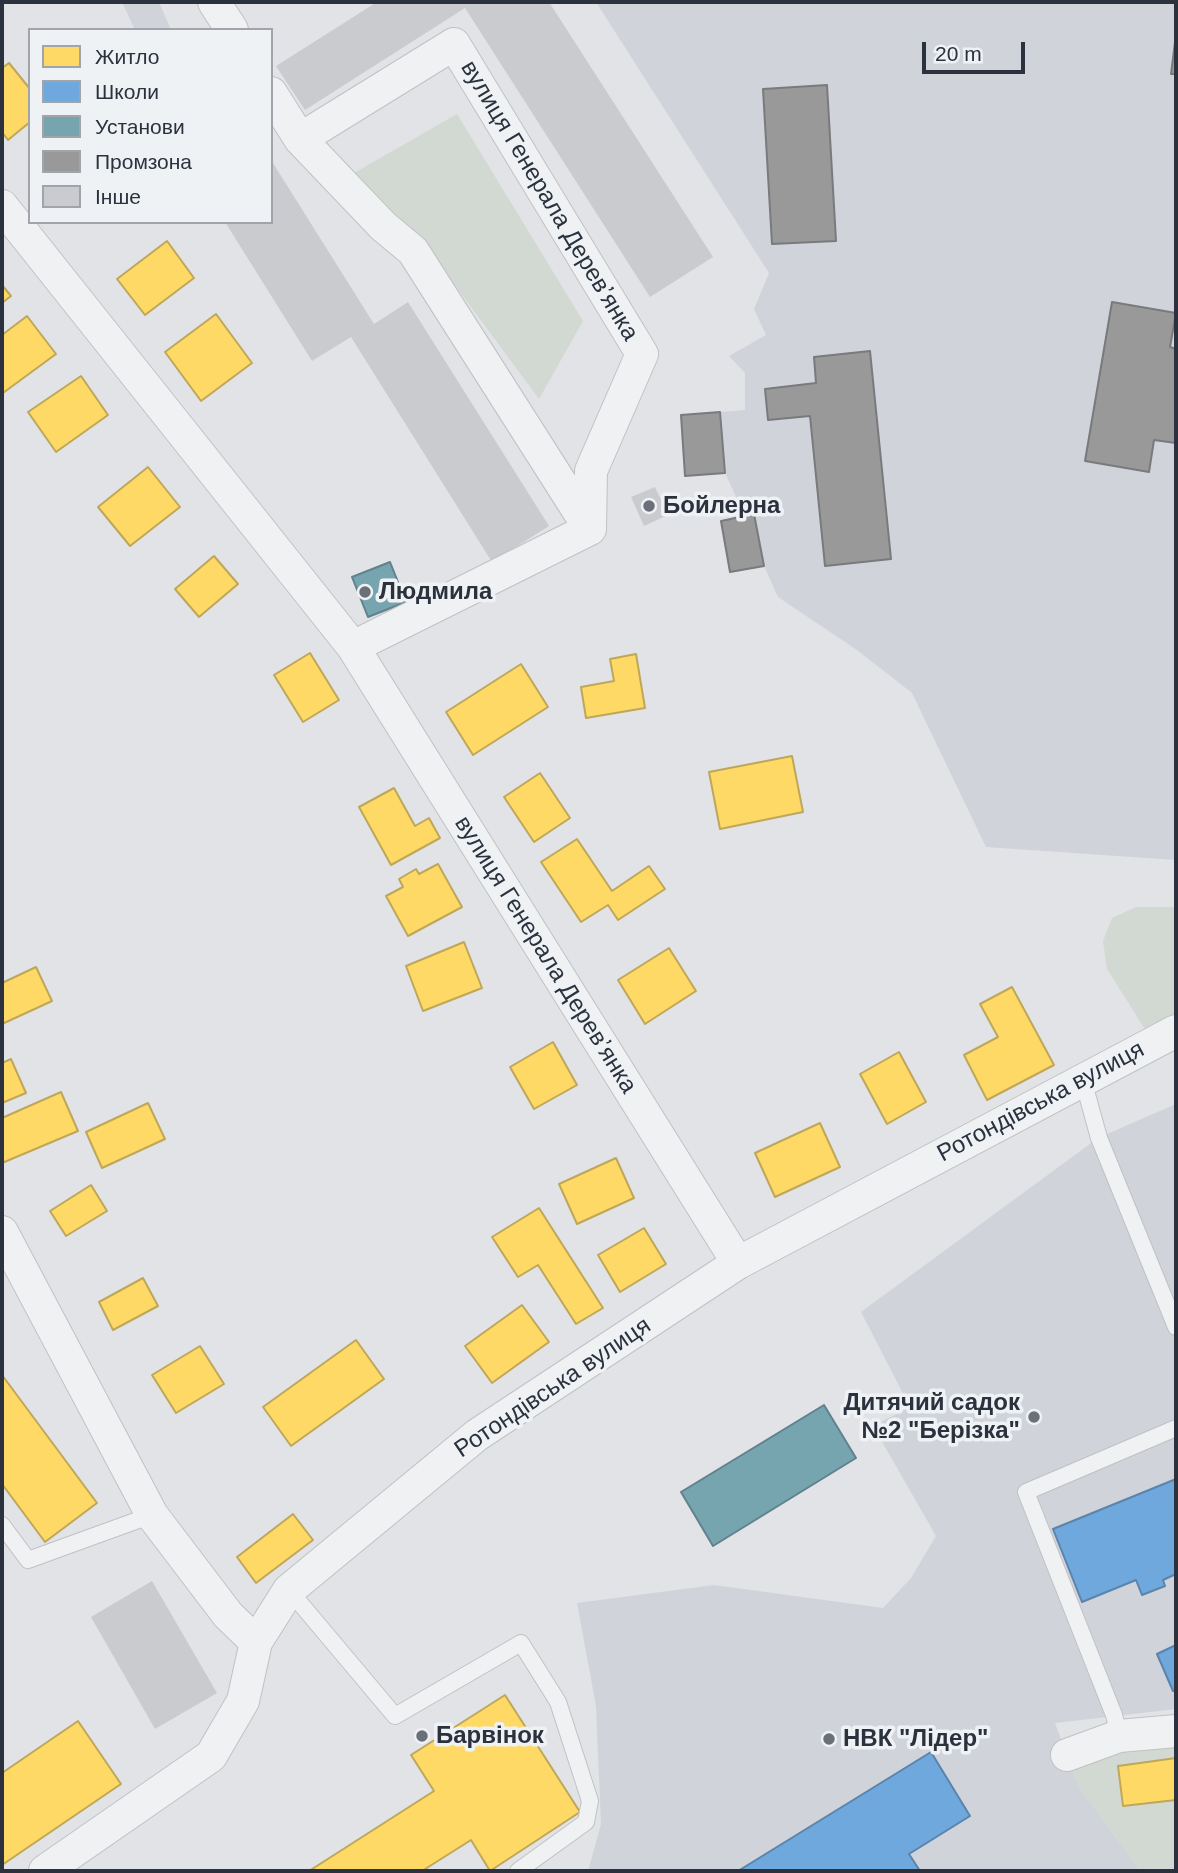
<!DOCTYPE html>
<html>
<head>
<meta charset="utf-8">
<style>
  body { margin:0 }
  #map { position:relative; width:1178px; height:1873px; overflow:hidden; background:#e1e3e6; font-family:Helvetica,sans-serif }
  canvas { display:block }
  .frame { position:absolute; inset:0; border:4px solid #2b313d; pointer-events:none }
  .legend { position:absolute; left:28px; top:28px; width:245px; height:196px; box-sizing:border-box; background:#eff2f5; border:2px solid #a1a5ab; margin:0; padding:9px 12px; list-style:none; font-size:21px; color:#2b313d }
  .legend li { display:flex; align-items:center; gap:14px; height:35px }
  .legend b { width:35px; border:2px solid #a1a5ab }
  .scale { position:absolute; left:922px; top:42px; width:103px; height:32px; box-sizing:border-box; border:4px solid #2b313d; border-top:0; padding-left:9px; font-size:21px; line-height:24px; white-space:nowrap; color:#2b313d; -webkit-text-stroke:5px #eff2f5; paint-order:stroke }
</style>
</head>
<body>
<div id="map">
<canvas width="1178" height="1873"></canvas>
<div class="frame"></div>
<ul class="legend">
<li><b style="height:19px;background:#ffd966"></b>Житло</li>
<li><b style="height:19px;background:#6fa8dc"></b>Школи</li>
<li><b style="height:19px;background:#76a5af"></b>Установи</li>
<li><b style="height:19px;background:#999"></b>Промзона</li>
<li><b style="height:19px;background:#cacbce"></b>Інше</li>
</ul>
<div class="scale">20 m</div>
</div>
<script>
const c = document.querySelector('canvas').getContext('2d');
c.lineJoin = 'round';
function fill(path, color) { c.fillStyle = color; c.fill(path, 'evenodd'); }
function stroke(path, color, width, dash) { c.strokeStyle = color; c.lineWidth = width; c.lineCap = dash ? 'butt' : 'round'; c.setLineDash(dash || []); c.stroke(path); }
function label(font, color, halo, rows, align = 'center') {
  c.font = font + ' Helvetica,sans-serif'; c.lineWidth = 7; c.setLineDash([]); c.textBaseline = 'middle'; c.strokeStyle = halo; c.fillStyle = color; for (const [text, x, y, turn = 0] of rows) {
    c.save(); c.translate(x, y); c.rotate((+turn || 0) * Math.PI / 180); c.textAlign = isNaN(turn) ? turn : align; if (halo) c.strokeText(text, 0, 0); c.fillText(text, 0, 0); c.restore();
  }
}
fill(new Path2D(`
  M122 2H159L171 30H135Z
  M596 2H1176V860L986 847 912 693 857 650 778 597 764 566 754 515 745 516 725 473 720 412 745 410V373L729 356 766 335 754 309 769 273Z
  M1176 1104V1709L1055 1723 1079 1787 1141 1871H588L601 1824 596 1706 577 1603 714 1585 883 1608 911 1578 936 1536 873 1426 910 1407 861 1312 1098 1138Z`), '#d0d3d9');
fill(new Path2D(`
  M457 114 583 321 539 399 420 238 354 173Z
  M1136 907H1176V1031L1153 1042 1107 969 1103 941 1112 918Z
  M1176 1731V1871H1141L1079 1787 1067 1755Z`), '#d2d9d2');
const homes = new Path2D(`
  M9 63 30 89V122L8 140 2 132V68Z
  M167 241 194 278 145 315 117 279Z
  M2 285 11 296 2 303Z
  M216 314 252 363 201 401 165 352Z
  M27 316 56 354 3 393 2 335Z
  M81 376 108 415 56 452 28 412Z
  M148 467 180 507 130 546 98 507Z
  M214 556 238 584 199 617 175 589Z
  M310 653 339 700 303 722 274 675Z
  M636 654 645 708 586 718 581 687 614 681 610 659Z
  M521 664 548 707 473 755 446 712Z
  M792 756 803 812 720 829 709 772Z
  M540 773 570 818 534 842 504 797Z
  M394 788 415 826 429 818 440 838 391 865 359 807Z
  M577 839 612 891 649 866 665 889 618 920 608 905 581 922 541 862Z
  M438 864 462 907 408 936 386 896 403 887 399 879 416 869 419 874Z
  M464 942 482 988 423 1011 406 966Z
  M669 948 696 991 645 1024 618 980Z
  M36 967 52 1001 2 1024V983Z
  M1012 987 1054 1065 987 1100 964 1055 998 1037 980 1004Z
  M553 1042 577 1085 534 1109 510 1067Z
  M899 1052 926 1102 887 1124 860 1074Z
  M11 1059 26 1093 2 1103V1063Z
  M61 1092 78 1131 2 1163V1118Z
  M148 1103 165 1139 102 1168 86 1132Z
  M820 1123 840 1167 775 1197 755 1153Z
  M616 1158 634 1198 577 1224 559 1184Z
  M91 1185 107 1211 66 1236 50 1211Z
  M539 1208 603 1308 576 1324 538 1265 518 1277 492 1237Z
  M644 1228 666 1264 620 1292 598 1255Z
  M143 1278 158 1306 113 1330 99 1302Z
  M522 1305 549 1342 492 1383 465 1346Z
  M356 1340 384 1379 291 1446 263 1407Z
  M200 1346 224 1384 176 1413 152 1375Z
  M2 1375 97 1503 45 1542 2 1484Z
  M293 1514 313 1540 256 1583 237 1557Z
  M505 1695 580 1812 490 1871 471 1840 422 1871H309L434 1791 411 1755Z
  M78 1721 121 1784 2 1865V1773Z
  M1176 1758V1800L1123 1806 1118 1766Z`);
fill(homes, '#ffd966');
stroke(homes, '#bfa75a', 2);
const schools = new Path2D(`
  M1176 1479V1574L1163 1580 1165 1586 1142 1595 1136 1580 1082 1602 1053 1529Z
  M1176 1645V1690L1173 1691 1157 1654Z
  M931 1752 970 1816 909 1854 920 1871H738Z`);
fill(schools, '#6fa8dc');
stroke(schools, '#5b84ac', 2);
const public = new Path2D(`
  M390 562 406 602 368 617 352 577Z
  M824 1405 856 1458 713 1546 681 1492Z`);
fill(public, '#76a5af');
stroke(public, '#60828d', 2);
const industry = new Path2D(`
  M1176 34V74H1171Z
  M827 85 836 241 772 244 763 89Z
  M1112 302 1176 313 1170 347 1176 349V443L1154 440 1149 472 1085 461Z
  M870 351 891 559 825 566 810 416 768 420 765 389 816 383 814 357Z
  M720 412 725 473 685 476 681 415Z
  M754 514 764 566 730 572 721 521Z`);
fill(industry, '#999');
stroke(industry, '#787a7d', 2);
fill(new Path2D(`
  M377 2H549L713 257 650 297 465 8 305 110 276 66Z
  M271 160 374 324 408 302 549 526 492 562 351 337 312 361 225 222H271Z
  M655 487 668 515 644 526 631 497Z
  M152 1581 217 1693 155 1729 91 1617Z`), '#cacbce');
const service = new Path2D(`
  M1083 1080 1099 1138 1176 1327
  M2 1525 28 1560 152 1515
  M289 1590 395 1716 521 1643 558 1702 590 1801 586 1822 518 1871
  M1119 1736 1114 1715 1026 1492 1176 1428`);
const minor = new Path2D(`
  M214 2 232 30
  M271 93 300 139 383 226 413 251 590 529 353 647
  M300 139 454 44 642 354 591 471 590 529
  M2 206 353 647 738 1263
  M2 1232 152 1515 228 1615 256 1642
  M1067 1755 1119 1736 1176 1731
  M45 1871 211 1756 243 1701 256 1642 289 1590 477 1435 738 1263 1176 1031`);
stroke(service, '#c0c1c4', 18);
stroke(minor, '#c0c1c4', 34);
stroke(service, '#f0f1f3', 16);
stroke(minor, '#f0f1f3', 32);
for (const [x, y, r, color] of [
  [649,506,7,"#6b6f78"],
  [365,592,7,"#6b6f78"],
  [1034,1417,7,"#6b6f78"],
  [422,1736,7,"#6b6f78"],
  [829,1739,7,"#6b6f78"]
]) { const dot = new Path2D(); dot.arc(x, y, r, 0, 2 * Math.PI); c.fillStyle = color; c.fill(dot); stroke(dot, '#eff2f5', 2.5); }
label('24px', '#2b313d', '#eff2f5', [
  ["вулиця Генерала Деревʼянка",549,201,59],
  ["вулиця Генерала Деревʼянка",545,955,58],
  ["Ротондівська вулиця",1041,1102,-28],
  ["Ротондівська вулиця",553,1388,-34]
]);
label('bold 24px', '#2b313d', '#eff2f5', [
  ["Бойлерна",663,506],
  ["Людмила",379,592],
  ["Дитячий садок",1020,1403,"right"],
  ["№2 \"Берізка\"",1020,1431,"right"],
  ["Барвінок",436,1736],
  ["НВК \"Лідер\"",843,1739]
], 'left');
</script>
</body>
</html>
